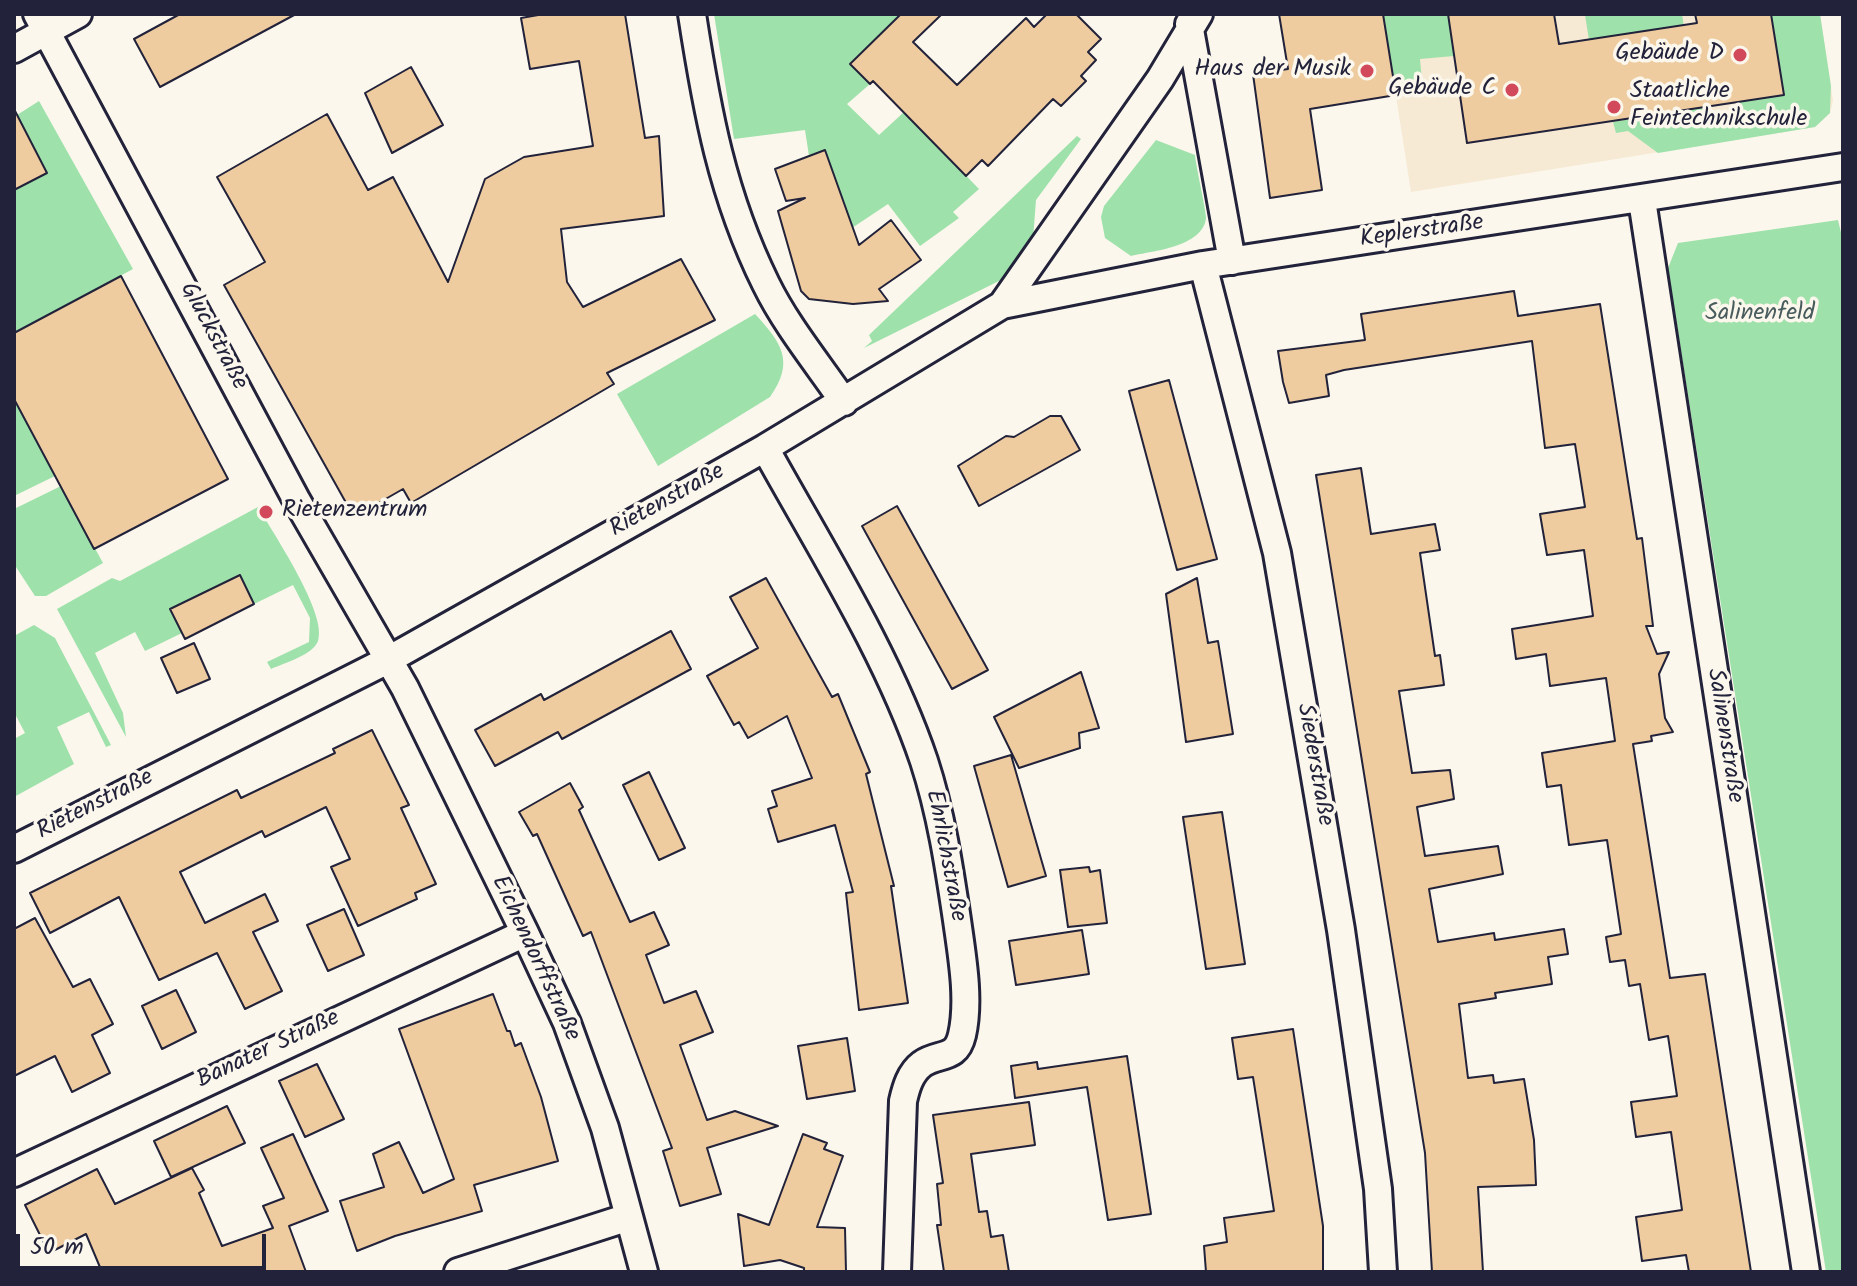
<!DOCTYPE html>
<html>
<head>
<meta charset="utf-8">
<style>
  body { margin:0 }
  #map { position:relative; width:1857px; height:1286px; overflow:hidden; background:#fbf7ec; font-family:Kalam,sans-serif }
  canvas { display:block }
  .frame { position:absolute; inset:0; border:16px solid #22223b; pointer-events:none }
  .scale { position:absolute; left:16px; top:1234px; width:250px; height:36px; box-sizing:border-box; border:4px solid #22223b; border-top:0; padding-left:10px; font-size:24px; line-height:28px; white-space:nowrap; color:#22223b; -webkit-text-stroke:6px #fbf7ec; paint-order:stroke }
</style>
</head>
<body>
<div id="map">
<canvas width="1857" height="1286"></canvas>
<div class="frame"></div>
<div class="scale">50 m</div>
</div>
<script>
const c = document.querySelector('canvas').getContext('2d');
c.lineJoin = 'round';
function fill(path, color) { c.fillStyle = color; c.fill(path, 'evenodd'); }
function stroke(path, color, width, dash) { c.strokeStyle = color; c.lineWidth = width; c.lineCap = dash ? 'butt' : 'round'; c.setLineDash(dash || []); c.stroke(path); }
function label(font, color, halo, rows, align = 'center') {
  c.font = font + ' Kalam,sans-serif'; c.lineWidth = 7; c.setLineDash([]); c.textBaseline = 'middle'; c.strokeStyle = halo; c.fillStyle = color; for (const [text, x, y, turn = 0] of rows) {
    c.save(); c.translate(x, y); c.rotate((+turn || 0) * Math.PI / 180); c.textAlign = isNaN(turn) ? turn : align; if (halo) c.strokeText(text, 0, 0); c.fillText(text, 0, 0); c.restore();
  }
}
fill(new Path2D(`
  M1383 14H1820L1833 101 1830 113 1815 127 1411 192Z`), '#f7ead5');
fill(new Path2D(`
  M714 14H901L850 63 870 84 847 104 879 135 904 112 979 189 953 212 959 218 920 246 888 204 852 228 825 151 809 156 805 130 734 139Z
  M1383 14H1448L1454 56 1420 59 1423 93 1396 95Z
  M1682 14 1696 105H1702L1705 118 1737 115 1738 102 1784 95 1771 14H1820L1831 86 1830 113 1815 127 1658 153 1628 131 1616 133 1613 122 1666 113 1652 31 1589 40 1585 15Z
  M39 101 133 269 14 333V190L47 173 17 115Z
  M1077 136 1081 139 1036 200 1033 239 1009 276 864 348 872 341 869 335Z
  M1156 140 1195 155C1196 167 1206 210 1206 218 1203 247 1152 251 1131 256L1105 238 1101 217 1104 206Z
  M1838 220 1843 241V1272H1826L1668 268 1678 243Z
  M755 314C782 343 795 362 770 397L658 466 617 394Z
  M14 397 55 476 14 496Z
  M61 486 103 563 46 596H35L14 564V509Z
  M258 507C273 533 328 614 318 641 313 655 284 663 271 669L267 662 309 642 310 618 293 585 254 604 239 575 170 609 182 633 145 651 135 632 95 653 123 713 126 737 57 609 112 578 120 581Z
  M34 625 55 638 111 745 106 747 89 712 57 727 74 764 14 797V739L25 733 14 712V636Z`), '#9fe1ab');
const building = new Path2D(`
  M180 14H296L160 87 134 39Z
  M544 14H625L645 138 659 136 664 216 561 229 567 282 583 307 681 259 715 320 607 373 614 384 411 503 403 489 354 517 224 285 265 262 217 177 327 114 368 190 393 177 448 282 485 179 524 157 593 146 579 61 530 69 521 18Z
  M901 14H942L913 42 957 85 1026 18 1034 27 1047 14H1076L1101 39 1088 52 1096 60 1081 76 1086 81 1061 106 1053 99 988 166 982 160 966 176 873 81 870 84 850 64Z
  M1279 14H1383L1396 95 1310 109 1322 190 1270 198 1253 74 1288 69Z
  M1448 14H1554L1559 44 1697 23 1695 14H1771L1784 95 1467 143Z
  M411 67 443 125 392 153 365 93Z
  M14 109 47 173 14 190Z
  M825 150 859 245 891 220 921 260 879 289 888 301 853 304 809 299 801 291 778 211 805 198 786 201 775 169Z
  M121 276 228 479 94 549 14 399V333Z
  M1514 291 1518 316 1600 304 1637 539 1642 538 1653 626H1646L1657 654 1669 652 1659 674 1665 718 1673 732 1651 736 1652 741 1633 744 1670 978 1705 974 1751 1272H1689L1686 1255 1642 1261 1636 1217 1682 1210 1671 1132 1636 1137 1631 1102 1677 1096 1668 1036 1649 1040 1640 984 1629 986 1625 960 1610 962 1606 937 1621 934 1607 840 1569 845 1561 785 1547 787 1542 753 1615 741 1606 678 1550 686 1546 654 1516 659 1512 629 1593 616 1584 550 1547 555 1540 514 1585 507 1575 444 1545 448 1532 341 1344 370 1326 375 1329 396 1289 403 1283 382 1278 351 1365 340 1361 314Z
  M1169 380 1217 559 1177 570 1129 391Z
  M1050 416H1061L1080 450 979 506 958 466 1006 436 1014 437Z
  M1361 468 1371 534 1435 524 1440 550 1420 553 1435 656 1440 655 1444 685 1399 691 1412 773 1450 770 1454 799 1417 807 1425 856 1498 846 1503 874 1429 889 1438 942 1494 933 1495 940 1564 929 1568 954 1548 957 1552 984 1495 993 1496 998 1459 1004 1468 1078 1493 1075 1494 1083 1524 1079 1534 1140 1536 1185 1478 1187 1483 1272H1432L1425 1153 1316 475Z
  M897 506 988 670 952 689 862 526Z
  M240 575 254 604 185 639 170 609Z
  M766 578 832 697 838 694 870 772 866 774 894 886H891L908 1003 859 1010 846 893 853 892 835 825 778 842 768 809 777 806 772 791 812 778 787 716 748 738 739 722 734 725 707 676 758 648 730 597Z
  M1197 578 1208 643 1218 641 1233 734 1186 742 1166 594Z
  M671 631 691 669 562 739 558 732 495 766 475 730 541 694 544 700Z
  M194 643 210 679 177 693 161 658Z
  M1081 672 1099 728 1079 733 1080 748 1019 768 994 717Z
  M372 730 409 805 401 808 436 884 415 893 417 899 358 926 331 867 350 859 326 807 265 837 262 831 180 872 205 923 265 894 278 921 253 932 282 991 245 1009 217 953 159 980 119 897 50 933 30 893 237 790 241 798 335 753 333 749Z
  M1011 755 1046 876 1008 887 974 766Z
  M649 772 685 848 659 860 623 785Z
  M570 783 583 807 579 810 630 922 654 912 669 945 646 955 664 1003 696 991 713 1032 680 1045 707 1120 735 1111 778 1126 707 1148 721 1194 680 1206 663 1151 672 1148 591 932 583 936 537 834 533 836 519 812Z
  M1222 812 1245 964 1206 969 1183 817Z
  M1089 867 1090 872 1100 870 1107 923 1068 927 1060 870Z
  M344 909 364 955 328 971 307 925Z
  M35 918 73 987 90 979 113 1024 92 1035 110 1073 72 1092 55 1056 14 1076V929Z
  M1082 930 1089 974 1016 985 1009 941Z
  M176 990 196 1032 162 1049 142 1006Z
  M493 994 507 1031H510L515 1046 521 1043 541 1097 558 1161 474 1185 482 1211 395 1236 357 1251 340 1201 384 1187 373 1154 399 1142 423 1193 454 1179 399 1029Z
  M1293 1029 1323 1226V1272H1206L1204 1246 1227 1242 1224 1218 1274 1211 1253 1077 1238 1079 1232 1038Z
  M847 1038 855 1091 807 1099 798 1046Z
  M1127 1056 1151 1214 1108 1220 1087 1087 1015 1098 1011 1066 1037 1062 1038 1069Z
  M317 1064 344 1119 305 1137 279 1081Z
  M1029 1102 1035 1145 971 1154 979 1212 987 1211 991 1237 1003 1235 1009 1272H944L937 1225H941L937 1184 943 1183 933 1115Z
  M227 1106 245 1143 171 1177 154 1141Z
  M293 1134 328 1211 289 1226 306 1272H102L86 1234 49 1253 25 1205 97 1169 115 1204 192 1168 204 1190 199 1193 222 1246 273 1228 263 1206 284 1198 261 1148Z
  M803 1134 827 1143 824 1149 843 1156 817 1227 845 1228 846 1272H804V1268L780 1260 744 1266 738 1214 769 1225Z`);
fill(building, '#eecc9f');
stroke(building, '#22223b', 2);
const minor = new Path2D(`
  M37 14 297 501 405 688 525 933 567 1023 605 1128 644 1272
  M692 14C707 111 722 195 766 284 786 325 818 364 844 402
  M1189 24 1232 261
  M14 49 78 14
  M1642 200 1806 1272
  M1203 265 1277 553 1341 930 1378 1189 1383 1272
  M1002 305 1203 265 1843 167
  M765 448C819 546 888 654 924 761 941 813 949 866 957 920 962 956 970 1000 962 1035 956 1061 939 1052 922 1064 910 1073 906 1088 903 1101L897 1272
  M14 849 388 660 765 448 1002 305 1160 79 1199 14
  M14 1173 525 933
  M458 1272 629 1217`);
stroke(minor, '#22223b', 32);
stroke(minor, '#fbf7ec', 26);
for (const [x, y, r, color] of [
  [1740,55,8,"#d1495b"],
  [1367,71,8,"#d1495b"],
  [1512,90,8,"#d1495b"],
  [1614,107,8,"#d1495b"],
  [266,512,8,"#d1495b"]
]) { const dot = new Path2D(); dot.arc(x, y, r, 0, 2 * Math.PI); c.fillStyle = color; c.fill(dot); stroke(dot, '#fbf7ec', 3); }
label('24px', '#22223b', '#fbf7ec', [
  ["Gebäude D",1724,55],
  ["Haus der Musik",1351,71],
  ["Gebäude C",1496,90],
  ["Staatliche",1630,93,"left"],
  ["Feintechnikschule",1630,121,"left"],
  ["Rietenzentrum",282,512,"left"]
], 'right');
label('24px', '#22223b', '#fbf7ec', [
  ["Keplerstraße",1422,233,-8],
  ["Gluckstraße",212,337,62],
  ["Rietenstraße",668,502,-29],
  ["Salinenstraße",1723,736,81],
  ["Siederstraße",1313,765,80],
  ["Rietenstraße",96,806,-27],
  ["Ehrlichstraße",944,856,79],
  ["Eichendorffstraße",534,959,65],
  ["Banater Straße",269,1051,-25]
]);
label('24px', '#485b5d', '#fbf7ec', [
  ["Salinenfeld",1760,315]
]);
</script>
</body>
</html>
